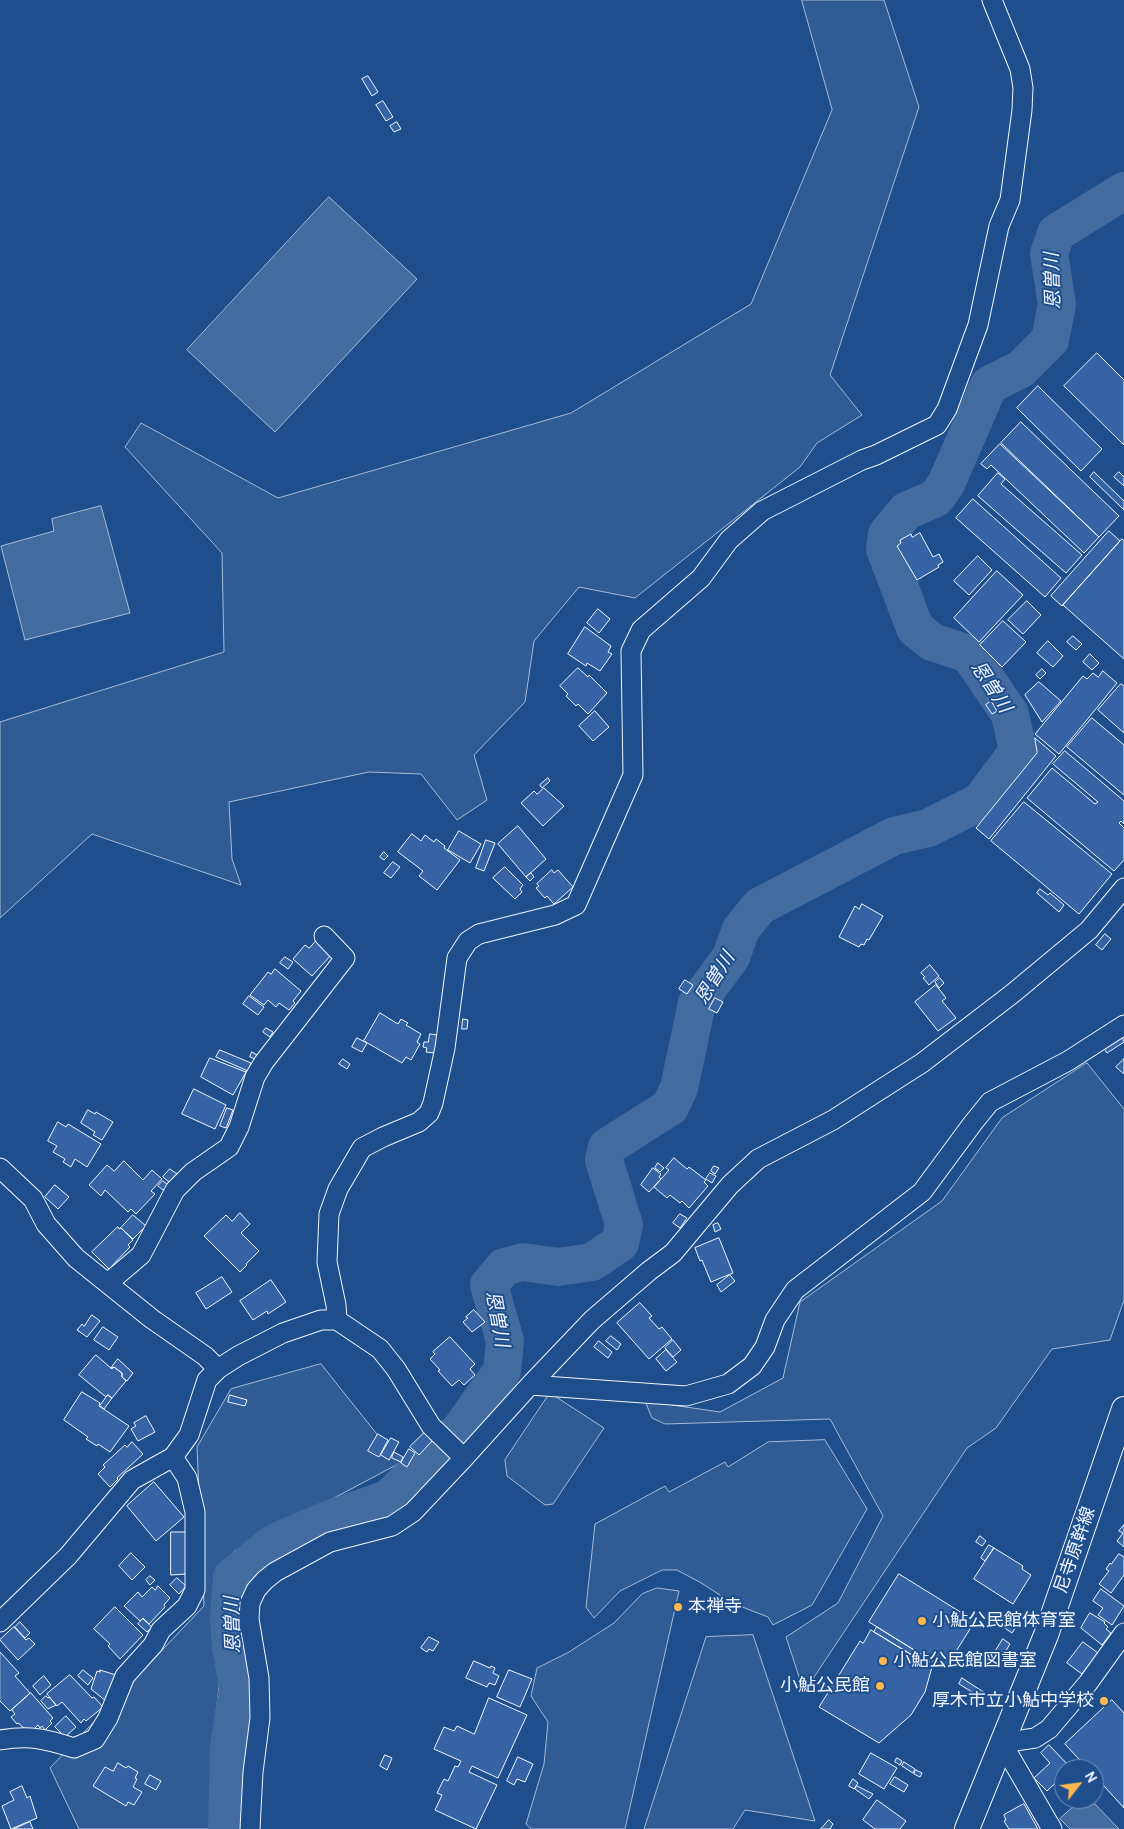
<!DOCTYPE html>
<html>
<head>
<meta charset="utf-8">
<style>
  body { margin:0 }
  #map { position:relative; width:1124px; height:1829px; overflow:hidden; background:#1f4e8c; font-family:Cabin,sans-serif }
  canvas { display:block }
  .north { position:absolute; left:1054px; top:1759px; width:50px; height:50px; box-sizing:border-box; background:#1f4e8c; border:1px solid #7391ba; border-radius:50%; rotate:60deg; font-size:14px; font-weight:700; line-height:20px; text-align:center; color:#f2f6ff }
  .north::after { content:''; display:block; margin:auto; width:18px; height:22px; background:#ffb74d; clip-path:polygon(50% 0,100% 100%,50% 72%,0 100%) }
</style>
</head>
<body>
<div id="map">
<canvas width="1124" height="1829"></canvas>
<div class="north">N</div>
</div>
<script>
const c = document.querySelector('canvas').getContext('2d');
c.lineJoin = 'round';
function fill(path, color) { c.fillStyle = color; c.fill(path, 'evenodd'); }
function stroke(path, color, width, dash) { c.strokeStyle = color; c.lineWidth = width; c.lineCap = dash ? 'butt' : 'round'; c.setLineDash(dash || []); c.stroke(path); }
function label(font, color, halo, rows, align = 'center') {
  c.font = font + ' Cabin,"Noto Sans JP",sans-serif'; c.lineWidth = 4; c.setLineDash([]); c.textBaseline = 'middle'; c.strokeStyle = halo; c.fillStyle = color; for (const [text, x, y, turn = 0] of rows) {
    c.save(); c.translate(x, y); c.rotate((+turn || 0) * Math.PI / 180); c.textAlign = isNaN(turn) ? turn : align; if (halo) c.strokeText(text, 0, 0); c.fillText(text, 0, 0); c.restore();
  }
}
const built = new Path2D(`
  M802 0H884L919 107 830 375 862 415 817 443 800 467 635 598 579 587 534 641 525 702 474 755 487 800 457 820 421 774 369 772 229 802 232 859 241 885 92 834 0 918V722L224 652 222 553 125 447 141 423 278 498 571 413 751 304 832 110Z
  M1087 1063 1124 1109V1300L1110 1340 1052 1349 996 1428 967 1448 804 1692 786 1637 838 1603 883 1516 830 1419 665 1424 652 1418 645 1401 720 1412 783 1378 800 1302 942 1201 1002 1118Z
  M321 1364 400 1463 234 1551 215 1723 212 1829H79L50 1768 204 1606 197 1447 231 1389Z
  M550 1393 604 1428 553 1504 545 1505 507 1476 505 1460Z
  M825 1440 867 1509 812 1605 773 1625 768 1617 732 1603 703 1584 677 1570H662L620 1591 594 1618 586 1607 595 1524 665 1486 669 1492 725 1462 728 1467 768 1442Z
  M657 1588 679 1591 625 1829H531L526 1824 544 1764 548 1722 531 1696 537 1668 569 1652 614 1623 642 1594Z
  M753 1635 815 1821 745 1810 733 1829H644L706 1637Z`);
fill(built, '#305b95');
stroke(built, '#a8bbd7', 1);
const water = new Path2D(`
  M329 197 417 279 275 432 187 350Z
  M101 506 130 613 25 640 1 546 54 531 52 519Z
  M1082 1799H1090L1119 1829H1070L1060 1819Z`);
fill(water, '#446ba0');
stroke(water, '#a8bbd7', 1);
stroke(new Path2D(`
  M227 1829 229 1747 238 1688 231 1647 229 1617 232 1577 274 1543 330 1519 388 1499 460 1430 502 1371 505 1341 489 1285 504 1267 523 1262 558 1267 592 1262 620 1243 624 1225 604 1160 607 1147 670 1107 679 1088 697 1003 731 957 741 929 760 906 894 836 928 828 980 802 1018 751 1010 714 969 654 932 642 915 628 885 549 887 534 906 511 936 498 946 484 989 385 1021 369 1050 340 1057 304 1049 254 1056 233 1124 191`), '#446ba0', 38);
const building = new Path2D(`
  M368 76 378 92 372 96 362 79Z
  M383 101 393 117 386 121 376 105Z
  M397 122 401 129 394 132 390 126Z
  M1097 353 1124 380V445L1064 386Z
  M1038 386 1102 449 1081 471 1017 408Z
  M1021 422 1119 516 1099 537 1001 443Z
  M1000 444 1099 537 1084 553 991 465 987 469 981 464Z
  M1094 472 1124 501V510L1090 477Z
  M1119 472 1124 477V486L1114 477Z
  M998 473 1005 479 1001 484 1082 555 1066 573 978 496Z
  M973 499 1061 578 1045 597 956 518Z
  M1109 531 1120 541 1062 606 1051 596Z
  M920 533 933 557 939 554 943 562 938 565 939 567 917 580 897 546 901 543 900 540 911 534 912 537Z
  M1122 539 1124 541V659L1063 605Z
  M978 556 992 570 969 595 954 581Z
  M997 571 1023 595 979 642 954 618Z
  M1027 601 1041 615 1023 634 1008 620Z
  M598 609 610 619 599 633 587 623Z
  M1003 621 1026 642 1002 667 980 645Z
  M585 627 611 646 608 652 612 654 600 671 587 663 586 666 568 654Z
  M1073 636 1082 644 1076 650 1067 642Z
  M1048 641 1063 656 1053 667 1037 653Z
  M1090 654 1099 663 1092 670 1083 662Z
  M578 668 588 677 589 675 607 693 588 714 578 704 576 706 566 696 568 694 560 686Z
  M1042 669 1046 673 1040 679 1036 675Z
  M1103 671 1117 683 1059 754 1035 734 1083 676 1087 679 1093 673 1098 677Z
  M1039 682 1061 701 1042 722 1025 695Z
  M1121 684 1124 686V733L1098 710Z
  M991 701 997 711 992 714 986 705Z
  M595 711 609 727 593 741 579 726Z
  M1092 718 1124 745V795L1067 747Z
  M1035 738 1056 756 989 839 976 828 1037 753Z
  M1065 751 1124 801V824L1121 821 1119 823 1124 828V860L1114 871 1027 798 1052 768 1095 804 1098 802 1053 764Z
  M548 778 550 781 542 788 540 785Z
  M544 788 564 806 543 826 521 803 534 791 537 794Z
  M1024 802 1112 874 1079 914 991 841Z
  M518 826 546 859 526 877 498 844Z
  M459 831 481 844 470 863 448 850Z
  M412 834 421 841 425 835 434 842 436 839 445 846 444 848 460 860 437 890 419 876 423 871 398 852Z
  M486 840 495 843 484 871 476 868Z
  M384 852 388 856 384 860 380 857Z
  M393 862 400 867 391 878 384 873Z
  M505 867 523 885 520 889 522 892 515 899 493 878Z
  M552 870 554 873 558 870 573 887 554 904 547 896 545 898 536 888 539 886 537 884Z
  M531 873 534 877 530 881 526 877Z
  M1040 889 1048 895 1050 893 1064 905 1059 912 1037 893Z
  M862 904 883 916 869 940 867 939 864 945 861 944 859 947 839 937 855 906 859 909Z
  M1105 934 1111 939 1102 950 1096 945Z
  M316 941 331 955 312 976 293 959 305 945 309 948Z
  M285 957 293 962 288 969 280 963Z
  M930 965 939 976 929 985 923 978 925 977 921 973Z
  M275 969 301 991 293 1001 295 1003 289 1010 279 1003 276 1007 268 1000 264 1005 250 995 268 972 271 974Z
  M940 978 944 983 939 988 935 982Z
  M685 980 693 985 687 994 679 989Z
  M936 985 946 998 942 1001 956 1018 938 1031 915 1002Z
  M249 996 264 1007 258 1015 243 1004Z
  M715 998 723 1002 717 1013 709 1009Z
  M380 1013 398 1024 401 1019 408 1023 406 1025 421 1034 417 1042 420 1044 411 1060 406 1057 402 1063 364 1041Z
  M463 1019 468 1020 467 1029H462Z
  M266 1028 273 1032 270 1037 263 1032Z
  M430 1034 438 1035 435 1053 426 1052 427 1048 423 1047 424 1042H428Z
  M1121 1034 1124 1042 1107 1053 1103 1047Z
  M357 1038 367 1043 362 1052 352 1047Z
  M220 1050 251 1063 248 1071 216 1057Z
  M252 1052 257 1055 255 1059 250 1057Z
  M210 1058 246 1072 233 1095 201 1077Z
  M343 1059 350 1064 347 1069 339 1064Z
  M1124 1059V1074L1116 1067Z
  M194 1089 226 1105 215 1129 182 1114Z
  M227 1108 233 1110 226 1128 220 1126Z
  M88 1110 95 1114 96 1112 113 1122 102 1140 93 1135 95 1132 81 1123Z
  M58 1122 66 1127 68 1124 101 1144 87 1167 75 1159 71 1167 63 1162 65 1159 53 1152 57 1146 48 1141Z
  M674 1158 687 1169 689 1167 706 1180 704 1182 708 1186 689 1208 682 1201 680 1203 670 1195 667 1198 654 1187 669 1170 666 1168Z
  M124 1161 143 1180 152 1170 162 1179 151 1191 155 1194 136 1214 131 1209 128 1212 105 1190 101 1196 89 1185 107 1165 114 1171Z
  M658 1163 664 1168 660 1172 655 1168Z
  M714 1166 719 1168 715 1174 711 1171Z
  M653 1168 661 1174 659 1177 661 1179 649 1192 641 1185Z
  M170 1169 177 1174 170 1183 163 1177Z
  M710 1173 716 1176 712 1183 706 1179Z
  M163 1181 168 1185 163 1190 158 1186Z
  M55 1185 69 1197 58 1209 45 1197Z
  M240 1213 250 1224 241 1233 259 1251 246 1264 247 1265 240 1272 204 1236 226 1215 232 1221Z
  M680 1214 687 1218 680 1228 673 1223Z
  M133 1215 146 1226 133 1239 121 1228Z
  M718 1223 721 1229 715 1232 713 1225Z
  M118 1227 119 1229 121 1228 133 1240 128 1245 130 1247 109 1269 92 1252Z
  M719 1238 733 1273 711 1282 702 1260 700 1261 695 1248Z
  M730 1275 735 1281 721 1292 717 1285Z
  M222 1277 232 1292 206 1309 196 1293Z
  M271 1280 286 1302 268 1314 267 1311 253 1320 240 1301Z
  M640 1303 652 1316 649 1318 659 1329 662 1327 672 1339 649 1359 617 1323Z
  M474 1310 485 1322 472 1332 463 1322 468 1318 466 1317Z
  M92 1315 100 1321 87 1337 77 1330 82 1324 84 1326Z
  M103 1327 118 1337 109 1350 94 1340Z
  M611 1336 621 1344 617 1350 606 1341Z
  M450 1337 475 1364 470 1369 475 1375 464 1385 459 1380 452 1386 438 1371 440 1370 430 1359 435 1354 433 1352Z
  M673 1340 681 1350 673 1357 665 1348Z
  M599 1341 612 1352 608 1358 594 1347Z
  M666 1350 677 1362 666 1371 656 1359Z
  M96 1355 112 1369 114 1367 122 1373V1377L126 1381 112 1398 107 1395 106 1397 79 1375Z
  M118 1359 133 1373 127 1381 122 1377V1373L114 1367 111 1368Z
  M82 1392 100 1403 99 1406 129 1426 110 1452 98 1444 97 1446 86 1439 88 1437 64 1420Z
  M108 1395 112 1398 104 1409 100 1406Z
  M230 1395 247 1400 245 1406 228 1402Z
  M146 1416 155 1432 138 1441 131 1429 136 1426 134 1423Z
  M424 1433 433 1440 419 1455 410 1447Z
  M378 1434 388 1440 379 1457 368 1451Z
  M391 1438 399 1442 389 1460 381 1455Z
  M132 1442 143 1454 117 1478 118 1479 110 1487 98 1474 105 1467 103 1465 125 1445 127 1447Z
  M409 1449 415 1453 407 1467 401 1463Z
  M394 1452 403 1457 401 1462 392 1458Z
  M154 1482 184 1517 156 1541 127 1506Z
  M1124 1525V1547L1117 1541 1123 1533 1119 1531Z
  M171 1532H187V1574L171 1575Z
  M980 1536 986 1541 982 1546 976 1542Z
  M989 1545 994 1548 985 1561 981 1558Z
  M994 1548 1023 1566 1022 1569 1031 1575 1013 1604 974 1579Z
  M131 1553 145 1567 132 1580 119 1566Z
  M1119 1554 1124 1557V1575L1111 1593 1099 1584 1109 1571 1106 1569 1110 1563 1111 1564Z
  M899 1574 975 1621 945 1669 869 1622Z
  M150 1576 155 1580 150 1585 146 1580Z
  M177 1578 186 1586 179 1594 170 1585Z
  M158 1586 170 1598 164 1605 165 1607 149 1624 143 1618 140 1621 124 1606 138 1592 142 1597 152 1587 155 1590Z
  M1101 1589 1124 1606 1112 1625 1098 1615 1103 1608 1093 1601Z
  M115 1607 143 1635 120 1659 108 1646 110 1644 94 1629Z
  M1006 1613 1020 1621 1012 1633 999 1624Z
  M1090 1613 1105 1622 1104 1623 1108 1627 1106 1629 1111 1633 1102 1645 1081 1628Z
  M143 1619 152 1627 147 1632 138 1624Z
  M20 1622 30 1633 25 1638 15 1627Z
  M14 1627 26 1640 29 1638 35 1644 18 1660 0 1640Z
  M877 1627 930 1660 928 1665 874 1632Z
  M871 1630 932 1667 925 1692 911 1715 879 1743 819 1707 860 1641 863 1643Z
  M429 1637 439 1642 433 1651 429 1649 427 1652 421 1648Z
  M1003 1639 1010 1644 1002 1657 995 1652Z
  M1083 1642 1098 1653 1082 1674 1067 1663Z
  M0 1652 19 1673 15 1676 30 1693 10 1711 0 1701Z
  M474 1661 490 1668 491 1666 495 1668 493 1673 499 1676 495 1685 489 1683 487 1687 466 1678Z
  M83 1670 93 1678 88 1685 78 1676Z
  M100 1670 116 1675 106 1701 91 1689 97 1671 100 1672Z
  M509 1670 532 1679 520 1707 497 1697Z
  M70 1675 92 1698 94 1697 103 1707 86 1721 84 1719 81 1723 62 1702 57 1706 47 1694Z
  M44 1676 51 1685 40 1695 33 1686Z
  M962 1678 985 1693 982 1698 959 1684Z
  M31 1693 53 1718 50 1721 52 1723 45 1730 42 1726 40 1728 38 1725 30 1733 18 1723 17 1724 11 1717 15 1714 12 1710Z
  M46 1696 48 1698 49 1697 56 1705 48 1709 41 1701Z
  M489 1698 527 1715 498 1778 472 1766 469 1772 497 1785 476 1829 435 1810 442 1795 437 1793 444 1779 448 1781 455 1766 458 1767 461 1761 434 1749 444 1727 454 1731 457 1726 474 1734Z
  M1112 1700 1124 1713V1808L1094 1775V1769H1088L1065 1744Z
  M66 1716 76 1727 65 1737 55 1727Z
  M1049 1745 1071 1768 1064 1769V1775L1047 1791 1034 1778 1050 1763 1041 1753Z
  M871 1753 897 1768 884 1789 859 1774Z
  M385 1755 392 1758 387 1770 380 1766Z
  M518 1757 533 1764 525 1782 517 1779 514 1785 507 1781Z
  M897 1758 902 1761 900 1765 895 1762Z
  M904 1762 915 1769 913 1773 902 1766Z
  M118 1763 126 1768 128 1766 138 1772 135 1778 137 1779 133 1787 142 1792 134 1805 128 1802 126 1806 93 1786 105 1767 113 1771Z
  M916 1770 922 1773 920 1777 914 1774Z
  M150 1775 161 1781 156 1790 145 1784Z
  M895 1777 908 1785 904 1792 890 1784Z
  M853 1779 858 1783 854 1789 849 1786Z
  M22 1786 27 1798 30 1796 37 1818 11 1829 2 1806 14 1800 10 1792Z
  M857 1786 873 1794 869 1799 855 1789Z
  M877 1800 906 1821 900 1829H875L863 1820Z
  M1024 1804 1038 1829H1009L1004 1821 1006 1820 1004 1815Z
  M829 1820 833 1824 830 1829H821Z
  M30 1822 33 1829H14Z`);
fill(building, '#3563a3');
stroke(building, '#f2f6ff', 1);
const minor = new Path2D(`
  M0 1168 33 1199 46 1224 76 1258 152 1319 205 1356 218 1369
  M108 1283 141 1255 175 1190 193 1172 229 1147 239 1127 255 1077 264 1062 345 958 324 936
  M337 1320 336 1305 327 1262 329 1214 338 1189 362 1148 383 1137 419 1122 429 1113 433 1103 445 1048 457 958 468 941 479 934 555 915 576 905 633 775 631 651 641 630 701 578 729 540 762 511 862 460 876 455 937 425 947 409 978 325 999 226 1010 200 1022 110 1023 88 1020 69 992 0
  M530 1385 686 1396 728 1384 752 1366 765 1347 775 1320 795 1290 922 1192 973 1123 990 1102 1068 1061 1124 1025
  M0 1622 68 1556 132 1480 173 1457 189 1435 207 1380 218 1369 238 1356 283 1333 321 1320H337L380 1349 396 1369 431 1426 464 1458
  M0 1740C30 1735 46 1739 74 1748L95 1739 108 1718 125 1676 153 1645 161 1630 187 1606 195 1590V1512L187 1478 173 1457
  M250 1829 253 1772 260 1718 259 1678 249 1619 250 1603 256 1590 265 1580 275 1572 330 1542 392 1526 413 1512 464 1458 530 1385 592 1320 649 1271 673 1253 730 1185 758 1159 833 1120 922 1063 1012 994 1089 930 1124 888
  M1052 1829 1002 1743 1035 1738 1049 1729 1088 1683 1124 1633`);
const tertiary = new Path2D(`
  M967 1829 1046 1635 1124 1409`);
stroke(minor, '#f2f6ff', 21);
stroke(tertiary, '#f2f6ff', 26);
stroke(minor, '#1f4e8c', 19);
stroke(tertiary, '#1f4e8c', 24);
for (const [x, y, r, color] of [
  [678,1607,5,"#ffb74d"],
  [922,1621,5,"#ffb74d"],
  [883,1661,5,"#ffb74d"],
  [880,1686,5,"#ffb74d"],
  [1104,1701,5,"#ffb74d"]
]) { const dot = new Path2D(); dot.arc(x, y, r, 0, 2 * Math.PI); c.fillStyle = color; c.fill(dot); stroke(dot, '#1f4e8c', 2); }
label('18px', '#f2f6ff', '#1f4e8c', [
  ["尼寺原幹線",1075,1550,-71]
]);
label('18px', '#f2f6ff', '#1f4e8c', [
  ["本禅寺",688,1607],
  ["小鮎公民館体育室",932,1621],
  ["小鮎公民館図書室",893,1661],
  ["小鮎公民館",870,1686,"right"],
  ["厚木市立小鮎中学校",1094,1701,"right"]
], 'left');
label('italic 19px', '#f2f6ff', '#1f4e8c', [
  ["恩曽川",1053,281,-92],
  ["恩曽川",991,687,57],
  ["恩曽川",715,978,-58],
  ["恩曽川",497,1319,80],
  ["恩曽川",233,1625,-92]
]);
</script>
</body>
</html>
